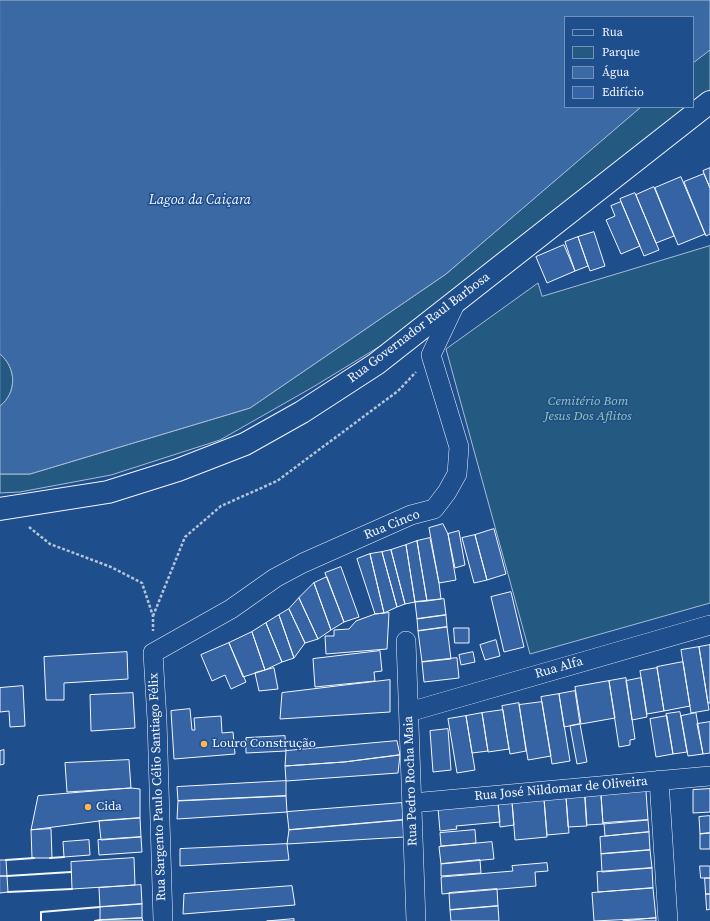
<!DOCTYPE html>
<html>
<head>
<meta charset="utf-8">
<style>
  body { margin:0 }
  #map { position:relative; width:710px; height:921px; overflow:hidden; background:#1f4e8c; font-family:"Source Serif 4",serif }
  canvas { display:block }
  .legend { position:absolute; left:564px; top:16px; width:130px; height:92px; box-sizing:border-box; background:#1f4e8c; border:1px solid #7391ba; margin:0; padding:5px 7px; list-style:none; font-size:12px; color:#f2f6ff }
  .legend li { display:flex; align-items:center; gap:8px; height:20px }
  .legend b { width:20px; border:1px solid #7391ba }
</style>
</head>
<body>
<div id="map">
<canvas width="710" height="921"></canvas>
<ul class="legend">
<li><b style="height:5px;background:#1f4e8c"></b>Rua</li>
<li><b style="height:11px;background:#245a82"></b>Parque</li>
<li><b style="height:11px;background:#3b69a3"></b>Água</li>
<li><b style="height:11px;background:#3563a3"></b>Edifício</li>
</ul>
</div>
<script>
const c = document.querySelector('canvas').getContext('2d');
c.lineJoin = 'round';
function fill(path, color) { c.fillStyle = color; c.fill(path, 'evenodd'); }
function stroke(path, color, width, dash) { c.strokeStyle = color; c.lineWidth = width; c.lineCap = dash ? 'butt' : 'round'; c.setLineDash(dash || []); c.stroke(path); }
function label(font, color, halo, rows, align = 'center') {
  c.font = font + ' "Source Serif 4",serif'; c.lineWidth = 3; c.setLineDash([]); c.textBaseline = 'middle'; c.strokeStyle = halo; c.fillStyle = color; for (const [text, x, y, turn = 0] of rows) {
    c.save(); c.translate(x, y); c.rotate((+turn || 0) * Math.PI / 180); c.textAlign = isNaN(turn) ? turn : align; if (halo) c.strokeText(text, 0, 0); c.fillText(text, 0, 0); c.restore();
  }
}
const green = new Path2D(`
  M710 50V91L693 104V63Z
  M641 107H689L405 331 313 387 220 440 111 475 20 492 0 493V474H30L250 408 446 274Z
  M710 246V603L530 654 446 349 538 283 542 296Z
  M0 354C17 368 17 393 0 406Z`);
fill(green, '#245a82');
stroke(green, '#a8bbd7', 1);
const water = new Path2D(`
  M0 0H710V50L693 63V17H565V107H641L446 274 250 408 30 474H0V406C17 393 17 368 0 354Z`);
fill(water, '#3b69a3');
stroke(water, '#a8bbd7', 1);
const building = new Path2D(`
  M710 168V188L703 171Z
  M704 174 710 188V234L706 236 684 182Z
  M681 177 705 234 678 245 655 188Z
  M654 187 674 236 656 243 636 195Z
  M635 193 659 250 644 256 620 199Z
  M621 202 640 246 621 254 606 220 615 216 611 206Z
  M594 232 605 266 590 271 578 237Z
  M578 237 588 266 575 271 565 242Z
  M564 245 575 271 547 283 536 257Z
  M443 524 448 534 456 580 439 583 429 528Z
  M494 529 506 574 487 580 475 535Z
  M459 531 465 565 455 568 448 534Z
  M475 535 487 580 474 583 462 538Z
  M430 538 439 583 441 599 427 601 417 541Z
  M417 541 427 601 415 602 406 545Z
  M406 545 415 602 405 604 391 550Z
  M391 550 405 604 397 607 382 552Z
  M382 552 397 607 384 613 370 554Z
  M370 554 384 613 375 614 357 559Z
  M341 567 359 617 344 622 325 573Z
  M327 577 344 622 331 630 314 583Z
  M314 583 331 630 318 639 299 598Z
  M511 592 524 647 504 652 491 597Z
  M299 598 318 639 305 643 289 609Z
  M444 599 446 615 417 619 415 602Z
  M289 609 305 643 294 658 279 615Z
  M389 613 387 649 326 654 325 636H334V630L349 629 356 621 375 614Z
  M279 615 294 658 282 662 266 623Z
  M446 615 447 627 418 631 417 619Z
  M266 623 282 662 265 670 252 632Z
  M447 627 451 659 422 662 418 631Z
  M454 628H469V643H455Z
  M252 632 265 670 243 677 229 643Z
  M496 640 500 656 485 660 480 645Z
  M229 643 246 682 231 689 225 675 212 681 201 655Z
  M710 645V703H708L699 647Z
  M699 647 709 710 691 713 681 650Z
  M380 651 382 671 374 672 375 681 315 687 313 659Z
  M127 652 128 679 64 683V700H46L44 657Z
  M473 652 475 662 461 665 459 655Z
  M457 658 459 678 424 682 422 662Z
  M683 662 690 706 664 711 657 667Z
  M274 668 278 689 259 691 255 673Z
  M657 668 664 711 647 714 640 671Z
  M626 678 635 739 630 740V745L619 747 609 681Z
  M641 678 647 717 632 720 626 681Z
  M390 680V712L280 719 282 693Z
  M609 681 615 718 581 724 575 687Z
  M23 686 25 726 10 727 9 711 0 712V688Z
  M575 691 580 724 564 727 559 694Z
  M133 693 135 728 91 731 90 695Z
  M559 694 570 761 552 764 541 697Z
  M542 702 551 756 528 760 519 705Z
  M519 703 526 751 510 754 502 706Z
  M190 709 192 730H195L194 718 221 716 222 733 233 732 235 754 174 759 171 711Z
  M503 710 509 749 488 752 482 713Z
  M680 712 687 752 673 754 666 714Z
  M482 713 488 751 472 753 466 716Z
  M696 713 703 754 688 756 681 716Z
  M466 716 475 770 457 773 448 719Z
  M667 716 673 754 656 757 650 719Z
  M710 722V753L703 754 697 724Z
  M580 724 587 762 577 764 570 726Z
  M448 729 451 770 433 772 430 731Z
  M285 736 286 751 246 753V738Z
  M397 741 400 755 344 762 285 766 286 751Z
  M4 750V764L0 765V751Z
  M400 755 398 773 286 781 285 766 344 762Z
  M129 760 131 788 67 792 65 763Z
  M286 781V796L178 801 177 787Z
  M131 788 140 789V818L99 821 31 830 38 796Z
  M710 789V812L693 813V790Z
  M646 791 648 820 603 824 601 795Z
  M585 795 587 826 568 827 566 797Z
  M585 795H601L603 824 587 825Z
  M286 796 287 812 177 819 178 801Z
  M566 797 569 833 547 835 544 799Z
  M544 799 547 837 515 840 512 802Z
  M512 802 514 825 500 827 498 803Z
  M402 803 403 820 289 830 287 812Z
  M498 803 500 822 456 826 457 829 440 831 438 808Z
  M710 816V833L700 834 699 817Z
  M140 818 141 837 101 840 99 821Z
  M403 820 404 837 287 844 289 830Z
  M648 820 649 832 605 836 604 823Z
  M51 829 52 858H32L31 830Z
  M475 830 476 843 441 846 440 833Z
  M649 832 650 850 601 854 600 837Z
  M710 833V849H700V834Z
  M141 837 142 852 99 855 98 840Z
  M89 840 90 855 64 857 63 842Z
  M492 842 494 859 441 864 439 847Z
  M287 844 289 860 180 866V849Z
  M650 850 652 868 602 872 601 854Z
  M134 858 135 885 72 889 71 862Z
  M0 860H6L7 876H0Z
  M480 860 481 873 441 876V864Z
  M547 863 548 871 535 872 536 886 442 894 441 877 513 871 512 866Z
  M700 866H710V878H701Z
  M652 868 653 888 598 892 597 872Z
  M0 876H7L8 892 0 893Z
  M705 878H710V894H706Z
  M141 885 142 904 100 907 99 888Z
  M292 886 295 905 183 914 184 894Z
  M653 888 656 918 594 921 592 893Z
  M497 889 498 906 450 910 449 893Z
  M706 894H710V909L707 910Z
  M142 904V918L100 920V907Z
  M498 906 499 921H451L450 910Z
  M142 918 143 921H101V920Z
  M656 918V921H623Z
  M294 919V921H267Z`);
fill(building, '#3563a3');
stroke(building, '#f2f6ff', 1);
const street = new Path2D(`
  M406 641 416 921
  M409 712 710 625
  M659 780 668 921
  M412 803 710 776
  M163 921 157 720 153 653 231 609 275 578 303 563 411 515 434 509 447 492 457 474 459 447 431 355 457 300`);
const secondary = new Path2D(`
  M0 509 108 492 178 470 245 444 302 412 376 364 710 102`);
stroke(street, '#f2f6ff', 20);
stroke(secondary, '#f2f6ff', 24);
stroke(new Path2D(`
  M29 527 50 544 111 567 142 583 153 616V631
  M153 616 185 537 221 506 277 481 398 391 416 372`), '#b3c4dc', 2.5, [3, 2]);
stroke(street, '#1f4e8c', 19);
stroke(secondary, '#1f4e8c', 22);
stroke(new Path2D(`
  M50 858 64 857
  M6 860 34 858
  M7 876 71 872
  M8 892 72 889
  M41 921V912L100 907
  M95 921 100 920`), '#f2f6ff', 2);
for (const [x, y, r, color] of [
  [204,744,4,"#ffb74d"],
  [88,807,4,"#ffb74d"]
]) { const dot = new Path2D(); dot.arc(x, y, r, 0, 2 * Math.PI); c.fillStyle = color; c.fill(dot); stroke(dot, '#1f4e8c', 1.5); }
label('13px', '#f2f6ff', '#1f4e8c', [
  ["Rua Governador Raul Barbosa",419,328,-37],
  ["Rua Cinco",392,525,-22],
  ["Rua Alfa",559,668,-16],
  ["Rua Pedro Rocha Maia",411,781,-92],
  ["Rua Sargento Paulo Célio Santiago Félix",158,787,-92],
  ["Rua José Nildomar de Oliveira",561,789,-5]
]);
label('italic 13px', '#97c8a6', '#1f4e8c', [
  ["Cemitério Bom",588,402],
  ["Jesus Dos Aflitos",588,417]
]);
label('13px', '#f2f6ff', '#1f4e8c', [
  ["Louro Construção",212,744],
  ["Cida",96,807]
], 'left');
label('italic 14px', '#f2f6ff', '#1f4e8c', [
  ["Lagoa da Caiçara",200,200]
]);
</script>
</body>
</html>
